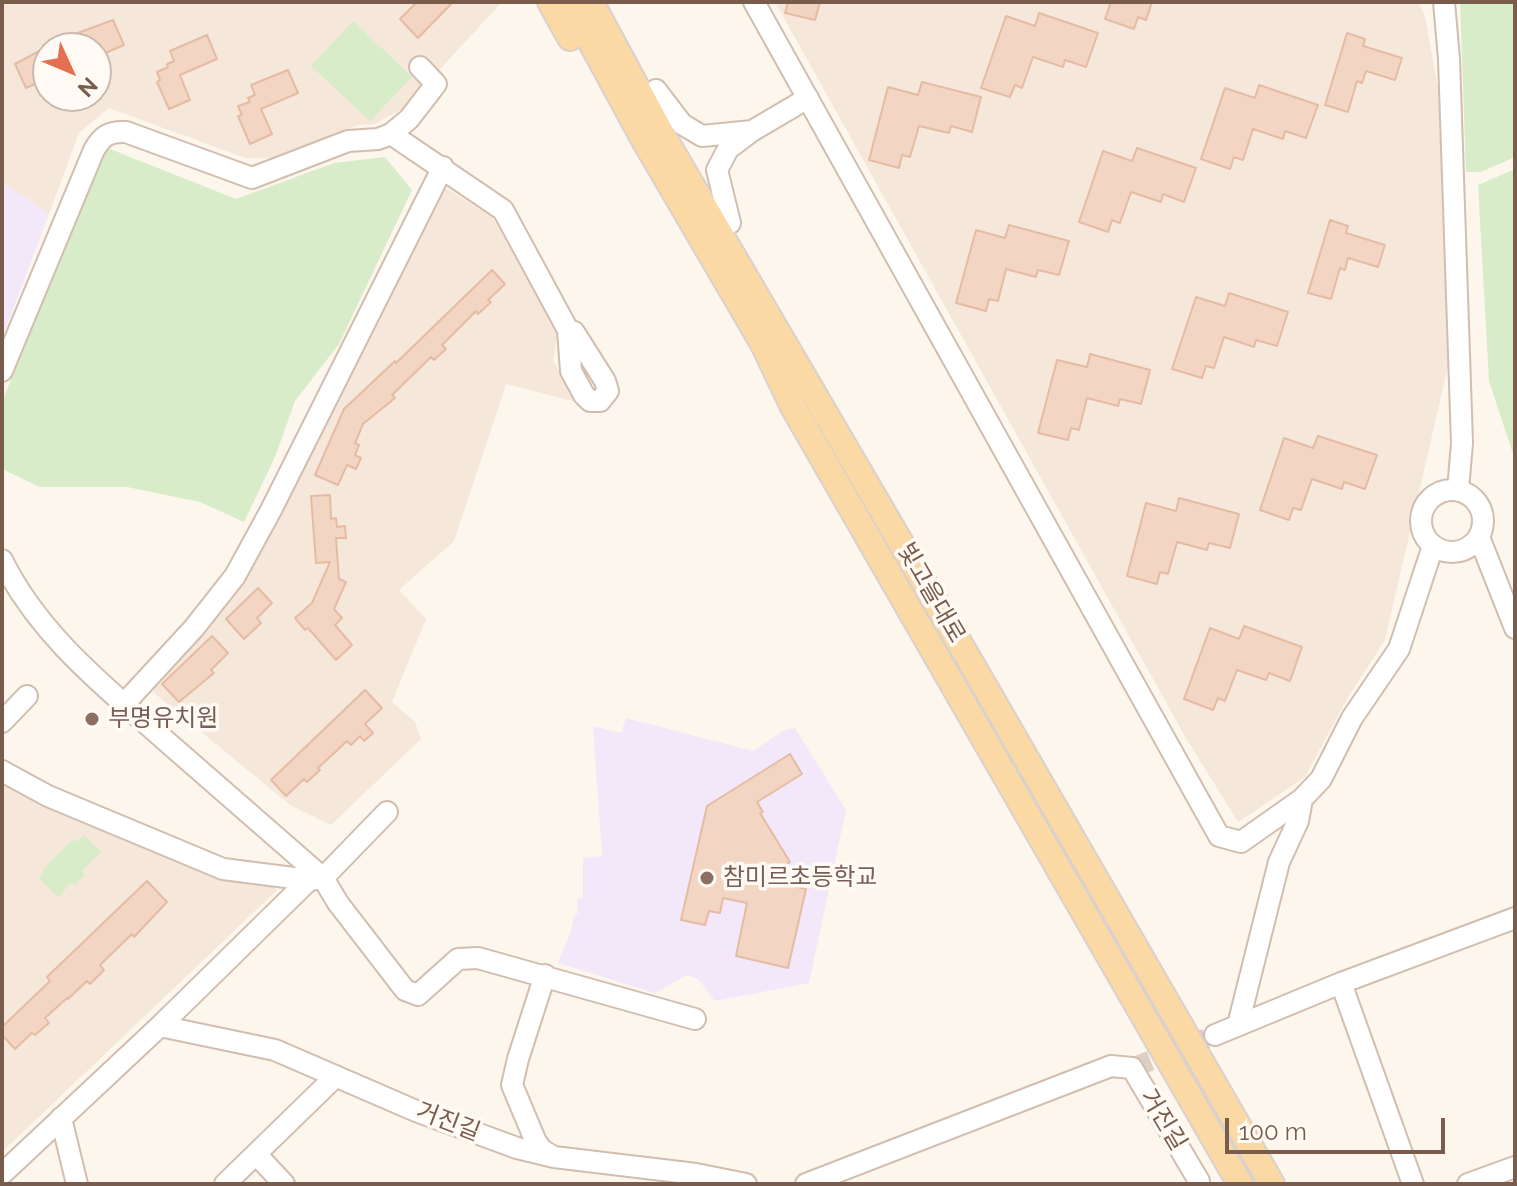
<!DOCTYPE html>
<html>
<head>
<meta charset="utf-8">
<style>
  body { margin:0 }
  #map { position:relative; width:1517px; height:1186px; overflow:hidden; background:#fdf6ec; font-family:Raleway,sans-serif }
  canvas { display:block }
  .frame { position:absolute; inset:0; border:4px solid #7a5c4d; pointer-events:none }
  .north { position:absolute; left:32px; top:32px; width:80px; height:80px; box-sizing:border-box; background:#fffaf3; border:2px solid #cabbb1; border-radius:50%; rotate:134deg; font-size:22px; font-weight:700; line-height:32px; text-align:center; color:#7a5c4d }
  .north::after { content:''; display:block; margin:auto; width:28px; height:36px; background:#e76f51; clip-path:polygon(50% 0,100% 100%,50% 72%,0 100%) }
  .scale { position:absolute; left:1225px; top:1118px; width:220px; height:36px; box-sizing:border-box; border:4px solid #7a5c4d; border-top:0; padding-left:10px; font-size:24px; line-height:28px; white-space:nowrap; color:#7a5c4d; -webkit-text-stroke:6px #fffaf3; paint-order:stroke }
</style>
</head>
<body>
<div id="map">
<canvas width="1517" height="1186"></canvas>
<div class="frame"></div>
<div class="north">N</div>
<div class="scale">100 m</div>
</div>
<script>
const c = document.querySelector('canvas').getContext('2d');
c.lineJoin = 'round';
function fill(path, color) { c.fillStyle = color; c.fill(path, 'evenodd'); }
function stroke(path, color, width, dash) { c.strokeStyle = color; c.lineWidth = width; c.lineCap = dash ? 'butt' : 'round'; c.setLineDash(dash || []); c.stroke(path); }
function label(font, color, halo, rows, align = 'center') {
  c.font = font + ' Raleway,"Noto Sans KR",sans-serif'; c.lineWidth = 7; c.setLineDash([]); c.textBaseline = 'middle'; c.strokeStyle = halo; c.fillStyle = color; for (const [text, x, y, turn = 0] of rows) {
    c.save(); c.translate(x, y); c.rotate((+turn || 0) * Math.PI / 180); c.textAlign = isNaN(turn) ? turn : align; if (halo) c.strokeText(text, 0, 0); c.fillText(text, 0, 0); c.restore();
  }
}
fill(new Path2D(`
  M2 2H502L404 108 375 124 358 125 271 158H245L109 108 79 133 49 214 2 182ZM48 48H96V96H48Z
  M775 2H1418L1425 16 1438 88 1449 362 1385 640 1347 699 1305 777 1249 815 1238 822 1186 738Z
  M448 189 493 218 558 334 553 360 576 402 506 384 454 541 399 590 426 619 392 702 415 722 421 739 331 825 290 805 154 693 155 682 224 608 257 555 439 192Z
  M2 782 218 874 270 882 277 890 2 1152Z`), '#f5e8da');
fill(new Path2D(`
  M2 182 49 214 2 339Z
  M626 718 753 751 783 731 795 728 846 810 809 983 715 1001 698 979 687 975 655 993 558 963 571 931 574 915 578 913 577 899 583 897V858L602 856 593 726 621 733Z`), '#f3e8fa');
fill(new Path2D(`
  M1460 2H1515V157L1481 172H1466Z
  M353 21 412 77 370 121 311 66Z
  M105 147 236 199 334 163 385 157 412 190 339 344 295 401 275 457 244 522 200 502 127 487H40L2 469V402Z
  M1515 169V460L1489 381 1478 185Z
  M84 835 101 852 82 871 85 875 75 885 71 883 58 897 39 878 44 872 42 870 73 839 77 842Z`), '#d8ecc9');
const building = new Path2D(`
  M417 2H453L418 38 400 19Z
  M788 2H820L815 20 785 13Z
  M1111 2H1152L1146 20 1138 17 1134 29 1105 19Z
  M1039 13 1098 33 1086 67 1065 60 1063 67 1033 57 1022 88 1015 85 1010 97 981 88 1006 16 1035 26Z
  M113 20 124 45 96 57V48H50L76 36 75 34Z
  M1347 33 1365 39 1363 46 1402 58 1395 80 1366 71 1362 83 1357 81 1348 112 1325 105Z
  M207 35 217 59 180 75 190 100 169 109 157 82 160 80 157 72 168 67 167 64 174 61 170 51Z
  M45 48 48 56V78L26 88 15 64Z
  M288 70 298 93 261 109 272 134 250 144 238 116 242 115 238 106 250 102 248 98 255 95 251 85Z
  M922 82 981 97 972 132 951 126 949 133 919 126 910 157 902 155 899 168 869 160 888 87 918 95Z
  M1259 85 1318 105 1306 138 1285 131 1283 139 1253 129 1243 160 1234 157 1230 169 1201 159 1225 88 1255 98Z
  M1137 148 1196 168 1184 202 1163 194 1161 202 1131 192 1120 223 1112 220 1108 232 1079 222 1103 151 1132 161Z
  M1330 220 1348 226 1346 233 1385 245 1378 267 1348 258 1345 270 1340 268 1331 299 1308 293Z
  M1009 225 1069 241 1059 275 1038 270 1036 277 1006 269 998 301 989 299 986 311 956 303 976 230 1005 238Z
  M492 270 505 284 488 300 491 302 478 314 476 311 442 345 446 349 434 360 431 357 392 395 395 398 363 424 355 443 359 445 355 455 361 458 356 469 347 465 338 485 315 475 344 409 395 361 396 363Z
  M1229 293 1288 312 1277 346 1256 340 1254 347 1224 337 1214 368 1206 366 1202 378 1172 369 1196 297 1225 306Z
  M1090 354 1150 370 1141 404 1120 399 1118 406 1087 398 1079 430 1071 428 1068 440 1038 433 1057 360 1087 367Z
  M1318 436 1377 455 1365 489 1344 482 1342 489 1312 479 1301 510 1293 508 1289 520 1260 510 1284 438 1313 448Z
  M330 495 331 519 336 518 337 527 345 526 346 538H336L339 579 346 582 334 609 342 618 335 625 352 645 336 660 308 628 305 630 295 618 312 603 330 562 316 563 311 496Z
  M1179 498 1239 514 1230 548 1209 543 1207 550 1177 542 1168 574 1160 572 1157 584 1127 576 1146 503 1176 511Z
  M258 588 272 603 257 618 261 623 244 639 226 619Z
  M1244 626 1302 647 1290 681 1269 673 1266 680 1237 670 1225 701 1218 698 1213 710 1184 699 1210 628 1239 639Z
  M212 636 228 653 211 670 214 673 179 702 162 684Z
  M365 690 382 708 365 724 373 733 364 741 360 736 351 745 347 741 318 768 320 770 307 782 304 779 286 796 271 780Z
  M790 754 802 774 757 802 763 812 760 813 790 862 762 879 806 889 788 968 736 956 747 903 723 898 720 913 709 911 705 925 681 920 707 806Z
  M147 881 167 902 134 937 132 934 100 965 104 970 90 984 87 981 68 999 67 998 45 1018 49 1023 35 1035 32 1033 15 1049 2 1035V1027L50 981 47 977Z`);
fill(building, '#f3d5c3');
stroke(building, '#e6bba3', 2);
stroke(new Path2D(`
  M1132 1068 1215 1035`), '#dcd0c4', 20, [20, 10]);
const minor = new Path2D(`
  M754 2 1219 836 1241 842 1302 799
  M1444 2 1449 59 1462 443 1458 490
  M656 90 682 124 702 136 752 131
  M391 134 503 210 568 330 571 371 584 395 590 401H600L608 391 605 381 574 332 568 330
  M730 223 717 170 728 149 752 131 808 98
  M2 371 94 150C102 136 109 131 126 132L252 178 348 141 378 139 391 134 409 119 436 84 420 67
  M1421 521a31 31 0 1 1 62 0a31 31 0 1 1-62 0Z
  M1479 537 1515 628
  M2 560C39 635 104 686 166 741 218 786 270 832 323 878L338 903 405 990 418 995 458 959 478 958 695 1019
  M124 704 194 628 235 576 271 510 443 167
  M2 722 27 696
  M2 771 48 796 223 869 309 880
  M545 975 518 1059 512 1085 536 1142 542 1150 554 1157
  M1238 1025 1279 862 1298 821 1302 799 1321 779 1352 718 1399 649 1433 546
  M160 1026 275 1050 416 1111 517 1148 554 1157 696 1174 746 1184
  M1215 1035 1341 983
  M61 1118 77 1184
  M256 1154 284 1184
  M2 1174 160 1026 309 880 323 878 387 812
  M225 1184 336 1076
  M806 1184 1111 1066 1132 1068 1199 1181 1198 1184
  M1413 1184 1341 983 1515 918
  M1468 1184 1515 1167`);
const major = new Path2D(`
  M550 2 570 38
  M569 2 645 142 763 344 793 407 1240 1184
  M591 2 662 134 973 666 1272 1184`);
stroke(minor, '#d1beb0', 24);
stroke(major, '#dad1cd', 28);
stroke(minor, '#fff', 20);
stroke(major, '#fbd9a5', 24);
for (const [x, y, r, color] of [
  [92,719,8,"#8d6e63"],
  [707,878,8,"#8d6e63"]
]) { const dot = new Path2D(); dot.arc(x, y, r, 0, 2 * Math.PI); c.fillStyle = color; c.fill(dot); stroke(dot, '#fffaf3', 3); }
label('24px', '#7a5c4d', '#fffaf3', [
  ["빛고을대로",931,593,60],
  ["거진길",1163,1120,59],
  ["거진길",448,1122,21]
]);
label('24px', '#785e54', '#fffaf3', [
  ["부명유치원",108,719],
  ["참미르초등학교",723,878]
], 'left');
</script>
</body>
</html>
